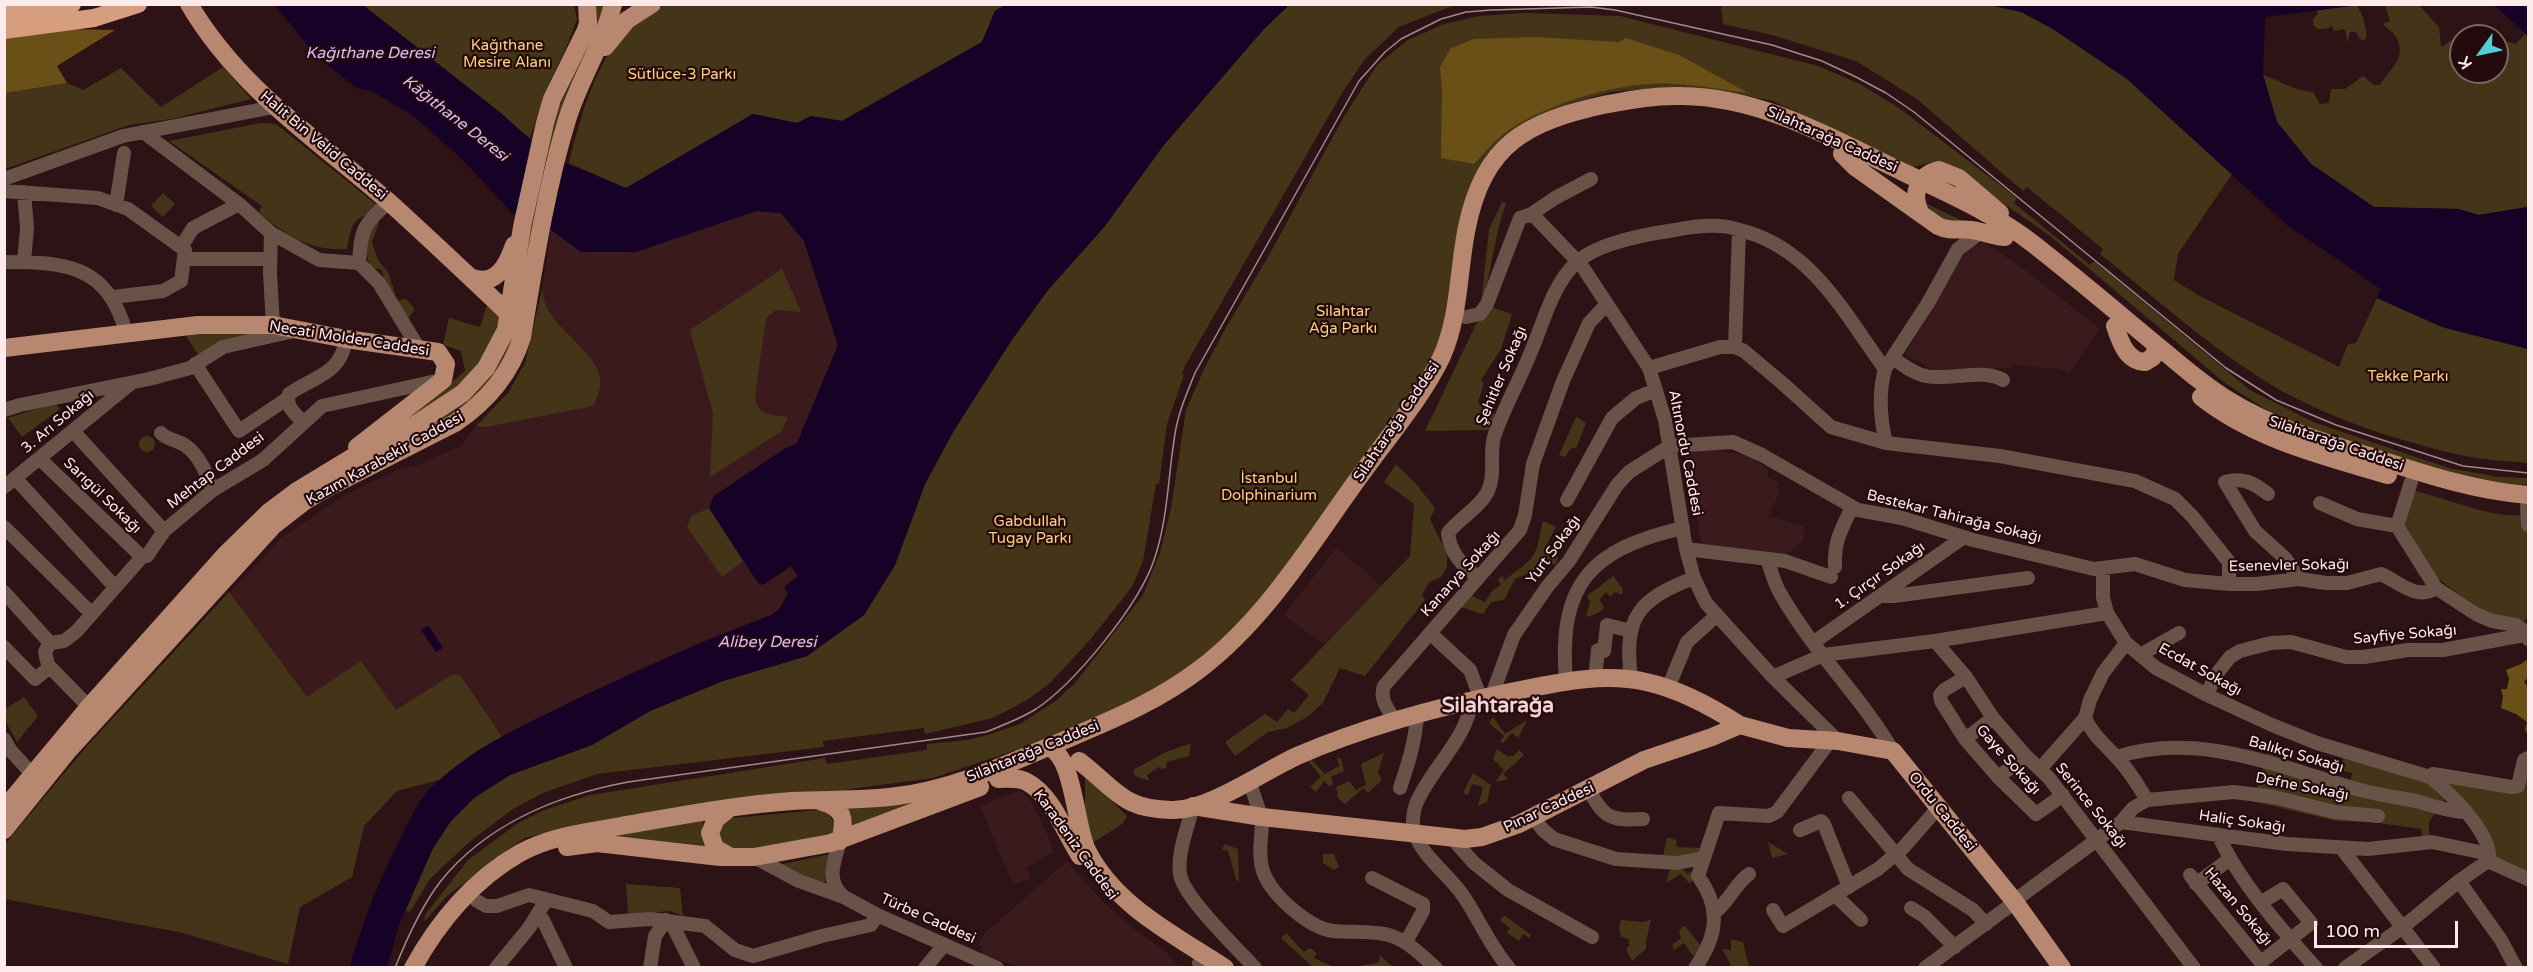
<!DOCTYPE html>
<html>
<head>
<meta charset="utf-8">
<style>
  body { margin:0 }
  #map { position:relative; width:2533px; height:972px; overflow:hidden; background:#2d1316; font-family:"Varela Round",sans-serif }
  canvas { display:block }
  .frame { position:absolute; inset:0; border:6px solid #fdeaea; pointer-events:none }
  .north { position:absolute; left:2449px; top:24px; width:60px; height:60px; box-sizing:border-box; background:#230a0d; border:2px solid #7a6465; border-radius:50%; rotate:237deg; font-size:16px; font-weight:700; line-height:24px; text-align:center; color:#fdeaea }
  .north::after { content:''; display:block; margin:auto; width:21px; height:27px; background:#52ccd6; clip-path:polygon(50% 0,100% 100%,50% 72%,0 100%) }
  .scale { position:absolute; left:2314px; top:921px; width:144px; height:27px; box-sizing:border-box; border:3px solid #fdeaea; border-top:0; padding-left:8px; font-size:18px; line-height:21px; white-space:nowrap; color:#fdeaea; -webkit-text-stroke:4px #230a0d; paint-order:stroke }
</style>
</head>
<body>
<div id="map">
<canvas width="2533" height="972"></canvas>
<div class="frame"></div>
<div class="north">K</div>
<div class="scale">100 m</div>
</div>
<script>
const c = document.querySelector('canvas').getContext('2d');
c.lineJoin = 'round';
function fill(path, color) { c.fillStyle = color; c.fill(path, 'evenodd'); }
function stroke(path, color, width, dash) { c.strokeStyle = color; c.lineWidth = width; c.lineCap = dash ? 'butt' : 'round'; c.setLineDash(dash || []); c.stroke(path); }
function label(font, color, halo, rows, align = 'center') {
  c.font = font + ' "Varela Round",sans-serif'; c.lineWidth = 4.5; c.setLineDash([]); c.textBaseline = 'middle'; c.strokeStyle = halo; c.fillStyle = color; for (const [text, x, y, turn = 0] of rows) {
    c.save(); c.translate(x, y); c.rotate((+turn || 0) * Math.PI / 180); c.textAlign = isNaN(turn) ? turn : align; if (halo) c.strokeText(text, 0, 0); c.fillText(text, 0, 0); c.restore();
  }
}
fill(new Path2D(`
  M756 211 781 213 804 241 838 345 797 443 784 449 714 496 709 508 763 585 791 566 798 576 785 587 788 594 779 609 771 615 708 639 642 668 508 733 480 749 442 779 397 791 364 826 352 877 300 907 288 964 183 933 5 899V844L87 746 281 538 345 495 395 471 419 465 462 445 476 426 510 391 525 365 542 290 551 230 581 252H636Z
  M1984 242 2025 270 2100 329 2069 373 2060 369 2013 365 2011 368 1935 370 1905 355 1968 248Z
  M1717 450 1749 456 1769 470 1767 477 1779 482 1777 487 1780 491 1769 516 1803 526 1805 530 1803 541 1786 556 1702 547 1684 452Z
  M1337 547 1381 586 1324 645 1284 615Z
  M1020 790 1029 798 1045 829 1054 852 1026 868 1031 878 1013 885 980 806Z
  M1067 861 1104 903 1134 929 1165 951 1179 967H1020L983 955 979 944 984 934Z`), '#3b1a1d');
fill(new Path2D(`
  M670 4 1005 5 995 11 982 42 842 121 811 116 797 123 753 114 626 188 569 163C584 104 604 24 670 4Z
  M363 5H574L577 19 569 41 545 93 530 138Z
  M596 5H604L549 163 544 162 556 114 596 26Z
  M1289 5H1455L1399 27 1365 59 1342 93 1185 366 1182 374 1184 375 1167 424 1159 484H1156L1143 561 1132 587 1089 641 1050 683 1027 700 993 718 925 734 924 728 823 741 824 747 597 774 543 793 513 809 468 843 430 879 410 912 406 910 433 848 451 821 474 798 495 783 510 775 592 745 650 711 723 681 807 656 864 615 895 565 925 484 953 432 1011 341 1048 290 1105 226 1163 146 1263 30Z
  M1721 5H1990L2021 12 2053 29 2127 79 2232 174 2178 254 2174 280 2198 295 2339 367 2348 344 2356 343 2377 298 2442 327 2528 349V463C2509 461 2489 460 2470 457 2403 443 2319 416 2262 379 2205 343 2153 296 2100 254L2103 249 2027 187 2023 191 1917 99 1856 61 1772 35 1723 24Z
  M2357 5 2363 17 2367 36 2364 41 2359 38 2356 32H2350L2347 43 2346 32 2343 29 2334 31 2330 24V28L2318 29 2313 25V19L2318 14 2317 10Z
  M2385 5H2419L2439 27 2441 47 2450 41 2461 42V72H2497V42L2500 44 2507 42 2516 44 2526 33 2528 38V207L2478 215 2459 209 2374 207 2311 164 2277 122 2263 75C2279 80 2297 92 2313 92L2320 104 2329 103 2331 89H2345L2363 76 2374 85H2380C2389 69 2408 59 2396 37 2392 30 2387 30 2383 24L2390 21Z
  M1525 13 1620 16 1818 66 1860 84 1899 108 2017 198 2014 203 2090 265 2094 261 2250 390 2313 422 2398 451 2449 468 2499 477 2528 478V485L2473 481 2309 431 2262 407 2225 383 2049 235 1948 165 1932 162 1914 167 1773 101 1725 91 1666 87 1612 92 1572 103 1532 119 1503 138 1452 293 1438 351 1398 417 1263 600 1207 656 1173 682 1099 722 933 778 579 825 524 838 447 896 424 922 425 915 468 860 518 823 542 811 590 795 825 758 827 764 927 750V744L968 740 991 734 1020 724 1057 700 1076 682 1143 595 1160 553 1171 508 1186 410 1204 369 1227 326 1272 250 1343 118 1377 65 1408 40 1444 24 1479 16Z
  M223 67 251 99 171 119 129 125 5 169V93L67 83 83 90 121 68 161 107Z
  M261 123 276 124 378 206 369 215C351 217 350 233 347 249 310 251 286 236 259 212L262 206 169 141Z
  M163 193 175 204 163 217 151 206Z
  M1502 202 1506 203C1494 236 1492 272 1481 305L1489 229Z
  M1925 203 1969 224 1954 226 1932 211Z
  M377 217 379 223 372 242 378 260 388 272 397 300 406 299 415 309 408 319 390 294 381 269H372C361 244 364 240 377 217Z
  M529 227 533 228 514 339 502 364 486 387 449 418 408 439 482 382Z
  M782 269 801 312 776 310 766 318 755 395C756 416 771 415 788 417L782 431 710 477 713 413 690 330Z
  M542 290C544 297 545 306 549 312 562 333 597 355 600 379 601 389 597 397 593 406L486 427 476 426 508 393 525 363Z
  M487 305 501 317V332L467 382 395 430 465 371 461 351 443 345 449 318 480 327Z
  M1491 307 1512 314 1501 349 1481 380 1484 383 1478 403 1495 414 1490 430 1425 431 1476 324Z
  M259 330 200 358 185 334Z
  M55 403 60 409 22 437 8 418Z
  M1576 417 1586 423 1576 448H1571L1565 457 1559 455Z
  M139 444a8 8 0 1 1 16 0a8 8 0 1 1-16 0Z
  M1396 464 1416 484 1435 508 1430 519 1447 554V567L1441 577 1429 582 1422 595 1425 600 1365 676 1340 668 1323 703 1307 717 1287 728 1268 732 1235 756 1225 742 1265 714 1277 722 1288 709 1294 713 1309 695 1291 680 1410 556 1414 504 1384 482Z
  M2415 491C2442 497 2495 519 2521 515L2528 529V617L2524 622 2485 614 2440 580 2433 574 2403 522Z
  M709 508 743 561 722 577 687 527 691 516Z
  M1543 521 1556 527 1545 548 1558 558 1556 564H1547L1538 575 1529 573 1515 579 1504 600 1491 602 1483 614 1461 607 1470 595 1485 602 1493 590 1501 585 1498 580 1501 576 1506 580C1514 571 1529 564 1534 554 1539 546 1540 531 1543 521Z
  M1613 576 1623 589 1622 595 1614 592 1611 597 1606 592 1599 600 1604 606 1602 611 1589 617 1586 615 1590 602 1587 596Z
  M229 592 307 697 361 661 396 710 453 674 460 675 502 737 480 749 442 779 397 791 364 826 352 877 300 907 288 964 183 933 5 899V844L87 746Z
  M24 697 38 716 17 742 5 720V709Z
  M1493 717 1505 734 1527 720 1518 738 1512 733 1503 743 1500 742 1504 736 1489 723Z
  M1191 743 1189 756 1167 762 1166 768 1162 769 1159 767 1147 775 1150 781 1135 776 1133 770 1166 752Z
  M1497 749 1507 756H1514L1519 750 1524 755 1503 774 1508 779 1495 782 1504 770 1493 759Z
  M1384 753 1378 772 1382 780 1368 793 1363 788 1345 804 1337 797 1338 793 1336 787 1349 781 1356 790 1366 785 1361 764Z
  M2267 753 2350 782 2352 773 2340 770 2344 756 2427 783 2445 800 2429 822V844H2423L2421 829 2371 822 2337 821 2234 797 2233 787 2257 788Z
  M1306 758H1310L1325 774 1339 766 1337 758H1341L1344 771 1331 777 1333 785 1329 786 1324 781 1316 792 1310 787 1321 777Z
  M2528 763V874L2497 863 2441 780 2519 791Z
  M1473 773 1491 785 1487 802 1478 806 1483 787 1472 784 1468 795 1463 793Z
  M1085 775 1127 816 1122 824 1091 844 1085 812Z
  M930 796 851 830 846 805Z
  M817 810 827 811 835 825 832 833 827 839 733 854 724 849 717 832 725 820 733 818Z
  M704 818 701 833 705 849 593 838Z
  M1667 837 1676 840 1677 847 1702 848C1691 862 1678 862 1663 856Z
  M1768 842 1788 854 1772 858Z
  M1225 844 1238 849 1239 882 1236 879 1228 851 1222 849Z
  M830 854 824 886 778 865Z
  M1323 854H1334L1339 867 1334 870 1323 863Z
  M1680 865 1687 874 1696 870 1697 874 1690 884 1681 874 1666 883 1670 870Z
  M626 884 680 888 683 916 671 911 628 914Z
  M1504 915 1531 935 1529 938 1523 934 1519 941 1507 933 1510 928 1500 920Z
  M1621 920 1643 922 1651 920 1646 941V949L1632 961 1626 949 1629 946V939L1621 937 1619 928Z
  M1683 926 1686 927 1702 947 1699 953 1693 956 1684 943 1674 950 1672 945 1681 938 1679 932Z
  M1286 933 1304 952 1310 948 1317 953 1314 958 1334 967H1313L1281 938Z
  M1731 939 1743 942 1749 967H1732L1722 949 1731 950Z
  M1380 955 1393 967H1360L1362 965 1378 963Z`), '#443518');
fill(new Path2D(`
  M65 29 115 30 57 66 67 83 5 93V36Z
  M1535 37 1619 42 1626 38 1679 55 1748 93C1723 90 1699 85 1675 84 1622 80 1545 103 1502 135 1492 143 1483 155 1474 164L1441 158 1442 92 1440 67 1451 48 1474 39Z
  M2528 659V677L2524 682 2528 687V735L2525 730 2527 722 2516 714 2501 708 2503 697 2501 689H2507L2509 679 2506 670 2521 664Z`), '#6a5017');
fill(new Path2D(`
  M275 5H363L501 113 548 156 626 188 753 114 797 123 811 116 842 121 982 42 995 11 1005 5H1289L1263 30 1163 146 1105 226 1048 290 1011 341 953 432 925 484 895 565 864 615 807 656 723 681 650 711 592 745 510 775 474 798 451 821 433 848 399 924 387 968 350 967C363 920 381 876 403 833 410 819 418 801 429 790 471 747 527 724 579 698 643 668 706 640 771 615L779 609 788 594 784 587 798 576 791 566 763 585 758 583 709 508 714 496 784 449 797 443 838 345 804 241 781 213 756 211 636 252H581L533 217 512 213 462 159 411 114 371 91 357 88 316 56Z
  M1990 5H2359L2265 17 2263 75 2277 122 2311 164 2374 207 2459 209 2478 215 2528 207V349L2442 327 2377 298 2381 289 2287 225 2127 79 2053 29 2021 12Z
  M2494 5H2528V38L2525 33Z
  M428 625 443 648 436 652 421 630Z`), '#160127');
stroke(new Path2D(`
  M143 132 239 204
  M4 179 123 136 274 107
  M4 191 98 198 128 209 181 247 193 228 239 204 271 233 319 260 359 263C361 230 363 224 389 202
  M116 205 124 153
  M1530 215 1555 198 1591 179
  M271 233 270 273 273 325
  M184 259H270
  M4 262C66 262 108 265 126 333
  M24 262 27 228 24 192
  M359 263 379 283 419 349
  M113 297 163 291 181 281 185 250 181 247
  M1466 317 1480 314 1487 304 1520 218 1529 215 1535 217 1582 266 1649 368 1665 420 1686 549 1694 578 1706 603 1773 677 1838 741
  M1735 347 1739 230
  M1893 358C1903 365 1914 374 1926 376 1950 381 1981 368 2003 380
  M195 364 239 431 288 398
  M1649 368 1720 347H1735L1744 351 1781 382 1831 427 1886 443 2000 456 2135 481 2175 499 2192 516 2229 562V584
  M4 410 20 405 149 379 190 368 223 347 294 331
  M303 422C295 414 285 406 289 394 314 376 341 375 346 339
  M73 431 164 531
  M161 433C167 440 178 440 186 446 200 456 207 475 213 490
  M1886 443C1880 418 1878 394 1885 369L1928 303 1958 249 1981 232
  M40 459 142 557
  M15 478 115 587
  M2411 482 2397 526 2436 588 2476 614 2492 621 2516 625 2522 629 2528 639
  M4 487 130 384
  M2268 494C2254 483 2243 477 2225 482L2255 531 2286 559 2299 579
  M1567 500 1612 418 1636 398 1656 390
  M2320 503 2357 519 2397 526
  M2527 506 2528 525
  M4 527 91 613
  M1686 549 1785 561 1831 577
  M1767 559C1771 570 1774 583 1780 593 1812 650 1860 695 1893 751
  M1835 567C1834 540 1841 531 1852 507
  M2103 569V597L2107 613
  M1478 577C1463 567 1450 552 1448 533 1459 518 1480 508 1488 491 1496 474 1489 455 1494 437 1503 409 1519 382 1530 354 1543 325 1552 284 1577 262 1598 243 1647 234 1675 230 1690 227 1705 225 1720 226 1729 226 1738 230 1747 232 1814 252 1846 316 1885 369
  M4 592 50 643 45 652 48 665 89 707
  M1882 596H1894L2028 578
  M1430 633 1470 670 1480 697
  M1935 641 1966 677 1993 718 2026 756 2049 778 2194 968
  M1814 642 1964 537
  M50 643 64 641 76 632 142 557 147 556 164 531 213 490 263 460 322 406 441 380
  M4 647 35 679 50 667
  M2140 655 2179 633
  M1773 677 1823 655 1935 641 2107 613 2126 643 2156 668 2207 695 2272 725 2317 743 2430 777 2433 774 2512 787 2518 786 2524 760 2528 758
  M1966 677 1944 690 1940 695 1941 701 1965 739 1998 777 2036 814 2063 795
  M1595 679 1598 650 1604 651 1607 625 1631 631
  M1631 679C1624 618 1636 600 1694 578
  M1566 681C1558 584 1590 549 1683 528
  M1668 688 1687 642 1716 616
  M1492 695 1514 635 1547 587 1569 561 1617 485 1629 472 1670 446 1733 442 1762 455 1858 510 1902 518 1973 540 2094 569 2135 564 2185 580 2229 584H2256L2299 579 2326 583H2347L2381 574C2399 582 2417 601 2436 588
  M2207 695 2215 676 2230 657 2240 651 2271 643 2291 642 2346 657H2364L2408 650H2443L2524 635
  M1472 699C1467 740 1431 768 1416 804 1413 812 1412 824 1414 832 1423 858 1450 875 1464 897 1480 921 1490 946 1509 968
  M2085 718C2094 737 2104 743 2117 758 2129 770 2138 785 2147 800
  M1395 721C1388 709 1379 699 1384 686L1520 530 1525 515 1533 464 1563 381 1589 323 1607 304
  M4 739 11 751 32 774
  M1965 739 1993 718
  M2117 757C2195 731 2278 766 2353 788 2373 794 2395 797 2416 801 2431 805 2449 812 2465 812
  M2040 769 2085 718 2090 700 2103 673 2126 643
  M1998 777 2026 756
  M2430 777C2450 793 2491 832 2489 859
  M1249 781C1251 786 1261 816 1262 820 1262 838 1257 856 1264 874 1273 896 1309 928 1333 931 1352 933 1372 930 1392 936 1409 942 1422 956 1436 968
  M1400 788C1408 764 1416 740 1417 714
  M1589 790C1604 818 1611 821 1643 819
  M1849 798 1908 869 1973 910 1986 924
  M1193 806C1188 827 1177 852 1180 874 1183 897 1238 949 1255 968
  M1534 818 1543 830 1554 839 1616 859 1677 863 1703 858
  M2121 822 2133 808 2147 800 2234 792 2274 797 2335 812 2378 816
  M1800 830 1821 821 1824 824 1849 887
  M1450 836 1474 863 1508 890 1592 937
  M2219 836C2239 882 2283 931 2316 968
  M840 841C834 862 825 881 844 897
  M2342 849 2434 968
  M754 857 799 881 846 898 877 915 997 968
  M2488 861 2528 879
  M2190 875 2259 960 2265 959 2311 923 2283 889 2262 902
  M1372 878 1423 904V911L1406 942
  M2459 881 2501 940 2516 968
  M2196 884 2230 859
  M1835 895 1861 920
  M477 901 486 906H497L529 895 593 911 609 922 651 919 705 926 735 950 753 956 822 936 871 925 877 915
  M2014 901 2121 822 2287 844 2368 849 2432 842 2489 854
  M1911 908 1924 916 1955 947
  M1773 910 1783 926 1878 869 1903 848 1938 808
  M1714 913C1729 902 1735 884 1749 874
  M538 915 543 920 566 968
  M1199 963 1201 968
  M496 968 529 928 546 900
  M650 968 655 936 666 920 674 928 694 968
  M925 968 944 945
  M1695 968C1717 937 1722 909 1698 876L1719 813 1769 816 1777 812 1830 741
  M1925 968 2015 902
  M2345 968 2403 927 2459 881 2488 861`), '#695247', 14);
stroke(new Path2D(`
  M189 4C238 88 318 140 389 202 430 239 470 277 509 314
  M605 47 627 20 652 4
  M1842 154 1855 167 1938 226C1952 233 1963 227 1977 231 1987 233 1995 237 2005 237
  M1920 212C1911 194 1918 175 1939 170L1959 178 2000 213
  M470 277C495 288 507 266 514 245
  M2115 326C2120 341 2126 361 2145 362L2153 357 2157 346
  M4 348 198 325H273L346 339 438 352 446 364 443 380 357 447
  M2201 397C2254 439 2323 456 2388 475
  M1048 747C1074 755 1075 826 1087 850 1115 906 1175 935 1225 968
  M1079 761C1116 789 1121 809 1172 810 1208 811 1264 771 1297 756 1366 726 1441 706 1515 691 1556 683 1603 672 1646 682 1679 689 1712 707 1740 725
  M998 779C1007 779 1018 777 1027 782 1052 795 1065 833 1080 856
  M820 801C844 808 846 818 840 841
  M1193 806 1262 817 1465 839 1482 837 1519 824 1644 760 1712 737 1740 725 1788 738 1838 741 1893 751 2015 902 2062 968
  M730 808 716 819 710 833 715 848 731 857
  M4 809 89 707 225 555 269 512 297 491 353 457 410 428 463 393 486 368 506 330 522 227 545 123 552 99 586 30 588 23 587 4
  M4 830 67 752 273 526 305 501 331 486 455 423C486 402 511 373 522 337 534 266 546 188 567 120 579 80 603 45 613 4
  M567 847 597 843 720 857H754L831 843 980 787
  M413 968C438 922 474 879 520 853 551 836 587 832 621 826 678 816 735 805 792 801 827 799 862 801 897 796 954 789 1007 764 1060 742 1109 721 1157 702 1200 669 1267 618 1311 543 1360 476 1385 441 1424 395 1442 356 1460 315 1458 270 1467 227 1484 144 1526 122 1603 105 1630 100 1655 95 1682 96 1763 97 1833 139 1905 173 1949 194 1993 213 2032 243 2077 278 2120 315 2165 352 2185 369 2205 386 2228 400 2273 428 2324 442 2375 458 2425 474 2475 491 2528 495`), '#b7886f', 18);
stroke(new Path2D(`
  M4 13 72 4
  M4 30 94 18 138 4`), '#d69d7f', 18);
stroke(new Path2D(`
  M395 968C407 938 421 907 440 882 486 824 558 795 628 782L986 732C1003 725 1020 719 1036 709 1075 683 1139 605 1154 560 1168 520 1168 475 1175 434 1178 413 1187 393 1195 373L1359 81 1385 52 1401 39 1441 19 1466 12 1491 10 1591 7 1615 10 1772 45 1822 61 1856 77 1886 93 1914 112 2226 368 2276 400 2336 425 2463 466 2528 473`), '#a08a8b', 1.5);
label('15px', '#fcd281', '#230a0d', [
  ["Kağıthane",507,46],
  ["Mesire Alanı",507,63],
  ["Sütlüce-3 Parkı",682,75],
  ["Silahtar",1343,312],
  ["Ağa Parkı",1343,329],
  ["Tekke Parkı",2408,377],
  ["İstanbul",1269,479],
  ["Dolphinarium",1269,496],
  ["Gabdullah",1030,522],
  ["Tugay Parkı",1030,539]
]);
label('15px', '#fdeaea', '#230a0d', [
  ["Silahtarağa Caddesi",1832,140,24],
  ["Halit Bin Velid Caddesi",323,146,40],
  ["Necati Molder Caddesi",349,339,9],
  ["Şehitler Sokağı",1502,376,-67],
  ["3. Arı Sokağı",58,422,-40],
  ["Silahtarağa Caddesi",1397,422,-56],
  ["Silahtarağa Caddesi",2336,444,19],
  ["Altınordu Caddesi",1685,453,79],
  ["Kazım Karabekir Caddesi",385,459,-29],
  ["Mehtap Caddesi",216,471,-37],
  ["Sarıgül Sokağı",102,496,44],
  ["Bestekar Tahirağa Sokağı",1954,517,14],
  ["Yurt Sokağı",1554,550,-54],
  ["Esenevler Sokağı",2289,566,-1],
  ["Kanarya Sokağı",1461,574,-48],
  ["1. Çırçır Sokağı",1880,576,-35],
  ["Sayfiye Sokağı",2405,635,-5],
  ["Ecdat Sokağı",2200,670,29],
  ["Silahtarağa Caddesi",1033,752,-22],
  ["Balıkçı Sokağı",2296,755,16],
  ["Gaye Sokağı",2008,760,48],
  ["Defne Sokağı",2302,787,11],
  ["Serince Sokağı",2091,806,51],
  ["Pınar Caddesi",1549,808,-25],
  ["Ordu Caddesi",1942,812,51],
  ["Haliç Sokağı",2242,822,8],
  ["Karadeniz Caddesi",1075,845,54],
  ["Hazan Sokağı",2238,907,50],
  ["Türbe Caddesi",928,919,24]
]);
label('italic 16px', '#d9bcf8', '#230a0d', [
  ["Kağıthane Deresi",370,54],
  ["Kâğıthane Deresi",455,119,38],
  ["Alibey Deresi",767,643]
]);
label('bold 21px', '#f7d1d2', '#230a0d', [
  ["Silahtarağa",1498,706]
]);
</script>
</body>
</html>
